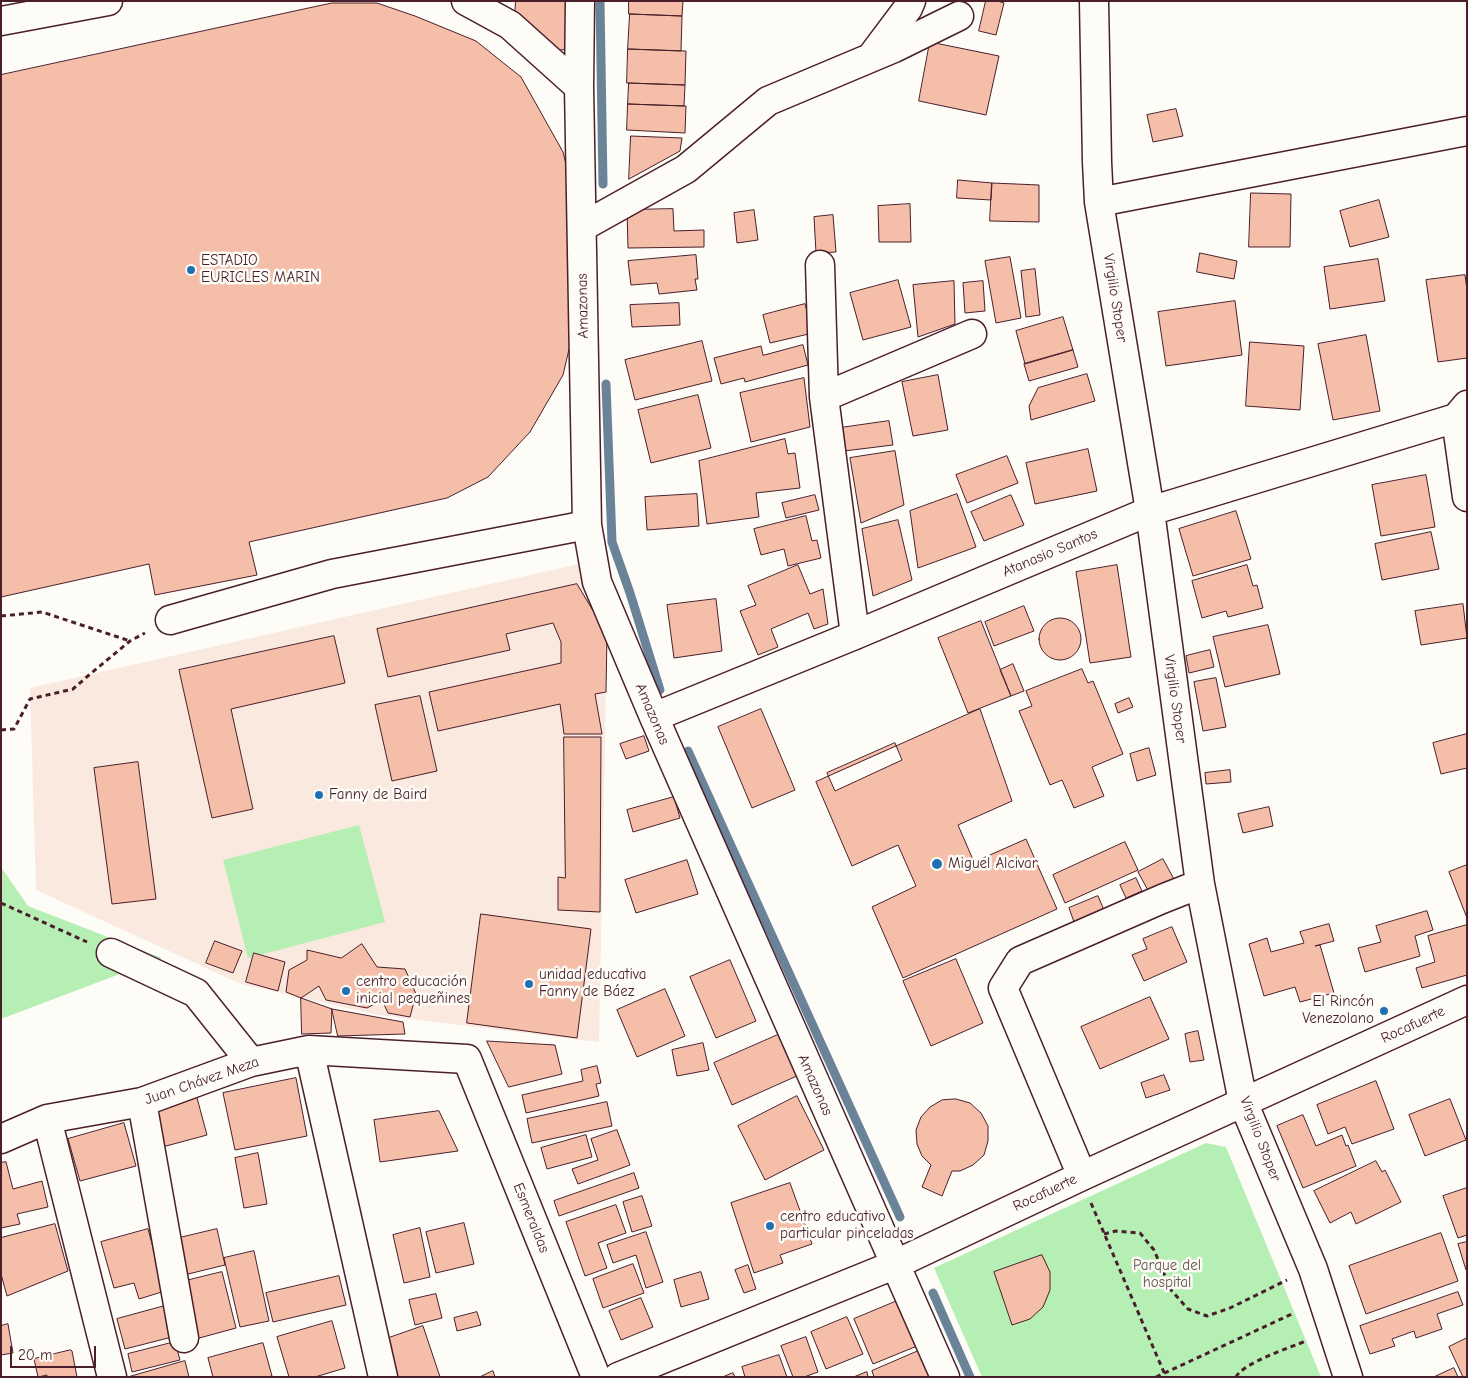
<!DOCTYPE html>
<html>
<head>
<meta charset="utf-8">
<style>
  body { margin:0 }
  #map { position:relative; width:1468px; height:1378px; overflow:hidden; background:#fdfcf7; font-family:"Comic Neue",sans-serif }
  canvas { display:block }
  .frame { position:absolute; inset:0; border:2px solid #4a1f2b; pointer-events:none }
  .scale { position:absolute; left:10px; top:1346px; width:86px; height:22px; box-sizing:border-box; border:2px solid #4a1f2b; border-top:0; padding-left:6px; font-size:15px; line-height:18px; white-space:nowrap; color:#4a1f2b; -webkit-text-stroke:4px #fdfcf7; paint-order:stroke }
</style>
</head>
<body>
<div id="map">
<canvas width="1468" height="1378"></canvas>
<div class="frame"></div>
<div class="scale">20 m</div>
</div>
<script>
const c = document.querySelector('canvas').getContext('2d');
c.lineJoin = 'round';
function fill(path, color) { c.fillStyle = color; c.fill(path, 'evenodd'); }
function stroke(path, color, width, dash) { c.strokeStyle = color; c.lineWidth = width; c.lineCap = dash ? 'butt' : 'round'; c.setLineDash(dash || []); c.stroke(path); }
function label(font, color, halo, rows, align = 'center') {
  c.font = font + ' "Comic Neue",sans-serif'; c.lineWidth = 5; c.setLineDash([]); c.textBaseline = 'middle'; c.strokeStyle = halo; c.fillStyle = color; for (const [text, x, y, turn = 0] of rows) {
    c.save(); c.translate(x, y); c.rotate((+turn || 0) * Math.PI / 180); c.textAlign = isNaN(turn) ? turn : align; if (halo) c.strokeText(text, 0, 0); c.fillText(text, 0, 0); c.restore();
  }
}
fill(new Path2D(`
  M579 564 607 634 599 1042 378 1015 241 984 36 890 30 688Z`), '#fae9df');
fill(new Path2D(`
  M359 825 385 922 248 958 223 860Z
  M1 867 28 906 162 958 1 1019Z
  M1206 1143 1226 1147 1321 1377H982L934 1268Z`), '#b6efb3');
stroke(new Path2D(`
  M600 1 603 184
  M606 384 612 542 630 593 660 690
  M688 751 900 1217
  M933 1293 970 1377`), '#6b8399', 9);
const building = new Path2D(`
  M516 1H571L574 49 558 50 515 15Z
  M629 1H683L682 16 629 14Z
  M986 1H998L1004 3 996 35 979 31Z
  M332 3H377L415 16 476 41 521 77 563 152 577 209 574 328 563 375 530 432 488 477 447 498 249 542 257 575 155 595 149 564 1 597V75Z
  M630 14 682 16 681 51 628 49Z
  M930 42 999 56 986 115 919 101Z
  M628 49 686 51 685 85 627 83Z
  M629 83 685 85 684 106 628 104Z
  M628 104 686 106 685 133 627 130Z
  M1176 109 1183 136 1153 142 1147 115Z
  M631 136 682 138 680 151 629 179Z
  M958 180 992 183 991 200 957 198Z
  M992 183 1039 185V222L990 221Z
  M1251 193 1291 194 1290 247H1249Z
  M1379 200 1389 237 1350 247 1340 211Z
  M910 204 911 242H879L878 206Z
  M673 209 674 231 704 230V247L628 248 627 210Z
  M754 210 758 240 737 243 734 213Z
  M833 215 836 252 816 253 814 217Z
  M1200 253 1237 261 1234 279 1197 272Z
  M696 255 698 279H695L697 290 659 294 657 283 631 285 628 261Z
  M1010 257 1021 318 996 323 985 261Z
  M1378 259 1385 301 1330 309 1324 267Z
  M1035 269 1040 315 1026 317 1021 271Z
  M1465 275 1467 290V358L1438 362 1426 280Z
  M898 280 911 327 863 340 850 293Z
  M954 281 955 324 918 337 913 285Z
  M983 281 985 311 965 313 963 283Z
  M1235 301 1242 355 1166 366 1158 312Z
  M679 303 680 325 632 327 630 305Z
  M805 304 813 333 770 343 763 315Z
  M1063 317 1073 350 1025 364 1016 331Z
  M1366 335 1380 411 1333 420 1318 344Z
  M702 341 712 381 635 400 625 360Z
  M1250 342 1304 346 1300 410 1246 406Z
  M803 345 808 365 745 382 744 378 721 384 714 358 761 346 763 355Z
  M1073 350 1078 367 1029 381 1024 364Z
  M1087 374 1095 401 1031 420 1029 406 1038 388Z
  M938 375 948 430 913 436 902 382Z
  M804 378 810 427 751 442 740 393Z
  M698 395 711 448 651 463 638 410Z
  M889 421 893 445 844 451 840 428Z
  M785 439 788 454 795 453 800 488 756 493 759 517 707 524 699 461Z
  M1088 449 1097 491 1035 504 1026 463Z
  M895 451 904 505 861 523 850 458Z
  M1007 456 1018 483 967 503 956 475Z
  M1426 475 1435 527 1381 536 1372 485Z
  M697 494 699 526 647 530 645 497Z
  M957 494 976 547 918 568 910 511Z
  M815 495 819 510 786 518 782 503Z
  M1011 495 1024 525 984 541 971 512Z
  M1236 511 1251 559 1193 576 1179 529Z
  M806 516 812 541 817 540 821 558 788 566 784 549 761 555 754 529Z
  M898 520 912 580 873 596 862 529Z
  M1431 532 1439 569 1382 580 1375 544Z
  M798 565 810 594 823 589 828 624 814 629 808 613 771 629 778 647 758 655 740 611 756 605 748 586Z
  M1117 565 1131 657 1090 663 1076 572Z
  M1247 565 1253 586 1257 585 1263 608 1228 617 1226 611 1202 618 1192 581Z
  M577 584 607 634 606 692 595 694 602 734H564L560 704 438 731 429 692 561 663V642L553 623 506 634 510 650 388 677 377 629Z
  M716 599 722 651 674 658 667 605Z
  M1463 604 1467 638 1421 645 1415 611Z
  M1024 606 1034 631 994 646 985 622Z
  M1039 639a21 21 0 1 1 42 0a21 21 0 1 1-42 0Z
  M981 621 1011 696 968 713 938 638Z
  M1268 625 1280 674 1225 687 1213 637Z
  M334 636 345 683 231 709 253 809 212 818 179 670Z
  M1210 650 1214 667 1189 673 1186 656Z
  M1013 664 1024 691 1011 696 1000 670Z
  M1082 669 1088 683 1093 681 1123 754 1092 767 1104 796 1074 808 1062 780 1050 785 1019 711 1032 706 1026 691Z
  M1216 678 1226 727 1203 731 1194 682Z
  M420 696 437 771 392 781 375 705Z
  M1129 698 1133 707 1118 713 1115 704Z
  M761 709 795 790 752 808 718 727Z
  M980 709 1012 801 958 825 974 862 1026 839 1057 909 903 978 872 907 916 886 898 845 852 866 816 782Z
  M1467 734V768L1441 774 1433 743Z
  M644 736 649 751 626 759 620 744Z
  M564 737H601L600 912 558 910V877L565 878Z
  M895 743 902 760 835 791 827 773Z
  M1149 748 1156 775 1137 781 1130 754Z
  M138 762 156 899 112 904 94 768Z
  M1230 770 1231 782 1206 784 1205 773Z
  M674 797 680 818 633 832 627 810Z
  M1269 807 1273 826 1243 833 1238 814Z
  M1125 842 1138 870 1065 903 1053 875Z
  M1163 859 1175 881 1150 894 1138 872Z
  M687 860 698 894 636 913 625 880Z
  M1467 865V918L1449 872Z
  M1136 878 1142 891 1126 898 1120 885Z
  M1098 896 1104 910 1074 922 1069 908Z
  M1427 911 1433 930 1415 936 1420 956 1365 972 1358 948 1381 942 1376 926Z
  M481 914 591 929 577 1038 467 1023Z
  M1329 924 1334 941 1315 946 1320 945 1334 993 1300 1002 1295 987 1264 996 1249 944 1267 938 1271 952 1304 943 1300 932Z
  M1467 925V975L1422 988 1416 968 1435 962 1428 936Z
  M1172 927 1187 962 1144 981 1132 955 1147 949 1143 939Z
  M215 941 242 951 233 973 206 963Z
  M362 944 377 967 405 969 416 994 410 1017 388 1013 382 1000 367 1008 326 1000 319 986 301 998 286 992 289 970 307 960V950L341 958Z
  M254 953 285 962 278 991 246 982Z
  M956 959 983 1023 931 1046 903 981Z
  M730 960 756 1021 716 1038 690 977Z
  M665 989 685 1036 637 1057 617 1010Z
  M1150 997 1169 1039 1100 1069 1081 1027Z
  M301 998 332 1009 331 1033 302 1034Z
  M332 1009 403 1022 405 1034 338 1036Z
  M1198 1031 1204 1060 1190 1062 1185 1034Z
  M780 1034 799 1075 732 1105 714 1063Z
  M487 1041 555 1045 562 1074 509 1087Z
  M703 1043 709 1070 677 1076 672 1050Z
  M597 1066 601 1083 596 1084 599 1096 526 1113 522 1095 583 1081 581 1070Z
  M1164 1075 1170 1090 1146 1098 1141 1083Z
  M296 1078 307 1136 235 1150 223 1093Z
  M1376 1081 1394 1129 1352 1144 1345 1127 1328 1134 1317 1105Z
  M196 1094 207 1135 155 1149 144 1109Z
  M797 1096 824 1150 765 1180 738 1126Z
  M956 1099 970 1103 981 1113 988 1126V1141L984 1155 973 1165 960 1171H952L942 1196 922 1187 931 1165 922 1156 917 1144 916 1130 921 1117 930 1107 942 1100Z
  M1450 1099 1466 1140 1425 1156 1409 1115Z
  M607 1102 612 1126 532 1143 527 1119Z
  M439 1111 458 1151 380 1162 374 1120Z
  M1303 1115 1316 1146 1342 1135 1346 1146 1348 1145 1356 1166 1303 1188 1277 1126Z
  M124 1123 136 1166 80 1181 68 1139Z
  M617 1130 630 1165 578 1184 572 1169 598 1160 591 1139Z
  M586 1135 592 1157 547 1169 541 1148Z
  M258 1153 267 1204 244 1208 235 1158Z
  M1376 1161 1382 1172 1385 1170 1401 1202 1356 1224 1351 1212 1330 1223 1314 1191Z
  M6 1162 13 1189 42 1181 48 1207 17 1214 20 1224 1 1228V1163Z
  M634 1173 639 1188 559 1216 554 1201Z
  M790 1183 812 1244 780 1255 783 1263 754 1273 731 1203Z
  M1467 1188V1235L1458 1238 1443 1196Z
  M642 1196 652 1226 632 1232 623 1202Z
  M616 1205 626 1233 598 1243 607 1268 585 1276 566 1222Z
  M464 1223 474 1264 436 1273 426 1232Z
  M55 1224 68 1271 7 1296 1 1274V1238Z
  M420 1228 430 1277 404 1283 393 1235Z
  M148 1229 165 1291 139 1299 134 1283 114 1288 101 1242Z
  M217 1229 225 1265 184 1275 175 1239Z
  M646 1232 663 1282 646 1288 636 1255 613 1263 607 1245Z
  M1441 1233 1458 1281 1366 1314 1349 1266Z
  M1467 1242V1270H1466L1458 1244Z
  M254 1251 269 1321 240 1327 224 1258Z
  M1042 1255 1050 1272V1290L1043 1307 1030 1319 1012 1325 994 1272Z
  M633 1264 644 1293 603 1308 593 1279Z
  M748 1265 756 1289 744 1293 735 1270Z
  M222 1272 236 1328 192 1340 177 1283Z
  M701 1272 709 1299 681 1307 674 1280Z
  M339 1276 346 1305 273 1322 266 1293Z
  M1458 1292 1463 1305 1437 1314 1442 1329 1416 1338 1414 1331 1392 1339 1395 1346 1370 1354 1360 1326Z
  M436 1294 442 1318 415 1325 409 1300Z
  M641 1298 653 1327 621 1340 609 1311Z
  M902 1299 922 1344 873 1364 854 1319Z
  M172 1304 180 1335 125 1349 117 1319Z
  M477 1312 481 1325 457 1331 454 1318Z
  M847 1317 863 1354 826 1369 811 1332Z
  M332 1321 345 1368 315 1377H289L277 1337Z
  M8 1324 13 1353 1 1355V1326Z
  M423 1326 440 1377H396L386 1339Z
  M806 1337 818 1372 804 1377H793L781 1346Z
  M1467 1338V1377H1463L1449 1347Z
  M175 1342 180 1360 132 1372 128 1354Z
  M263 1343 272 1376 268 1377H213L208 1358Z
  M923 1349 935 1377H874L872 1371Z
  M71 1350 72 1351 77 1377H47V1375L38 1377 34 1359Z
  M779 1355 787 1377H745L742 1367Z
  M185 1361 189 1377H128Z
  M1454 1368 1458 1377H1434Z
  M493 1371 495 1377H480Z
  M867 1372 868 1377H854Z
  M733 1373 735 1377H723Z`);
fill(building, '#f4bea8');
stroke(building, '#4a1f2b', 1);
const minor = new Path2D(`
  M466 1 510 25 579 87
  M580 1 579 87 587 525 597 582 654 717 945 1377
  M1094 1 1097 162 1099 202 1150 511 1200 884 1243 1102 1313 1269 1348 1377
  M1 21 108 1
  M872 56 908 8 911 1
  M1099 202 1467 131
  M582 227 686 169 768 101 894 48 959 16
  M820 265 824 397 855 635
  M824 397 972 334
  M1467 405 1456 418 1467 497
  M170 620 332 574 587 525
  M654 717 855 635 1150 511 1456 418
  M111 953 196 993 251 1062
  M309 1050 383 1377
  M142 1102 184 1338
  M47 1119 112 1377
  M1 1139 47 1119 142 1102 251 1062 309 1050 467 1059 596 1377
  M1082 1176 1003 988 1020 961 1162 899 1200 884
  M618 1377 894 1265 1082 1176 1467 1000`);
stroke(minor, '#4a1f2b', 31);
stroke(new Path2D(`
  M1 616 42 612 130 641
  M1 730 14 729 30 699 73 689 89 675 130 641 145 633
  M1 903 87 942
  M1091 1203 1166 1377
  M1104 1234 1116 1231 1140 1233 1154 1250 1171 1290 1188 1309 1207 1316 1230 1308 1287 1280
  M1156 1377 1294 1313
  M1236 1377C1243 1363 1291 1347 1306 1341`), '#4a1f2b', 3, [5, 4]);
stroke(minor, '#fdfcf7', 28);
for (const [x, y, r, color] of [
  [191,270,5,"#1f6fb2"],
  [319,795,5,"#1f6fb2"],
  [937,864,6,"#1f6fb2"],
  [529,984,5,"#1f6fb2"],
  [346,991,5,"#1f6fb2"],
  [1384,1011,5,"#1f6fb2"],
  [770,1226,5,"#1f6fb2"]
]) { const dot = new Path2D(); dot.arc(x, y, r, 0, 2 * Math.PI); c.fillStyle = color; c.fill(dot); stroke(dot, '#fdfcf7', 2); }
label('15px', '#4a1f2b', '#fdfcf7', [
  ["ESTADIO",201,261],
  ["EURICLES MARIN",201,278],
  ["Fanny de Baird",329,795],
  ["Miguel Alcivar",948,864],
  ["unidad educativa",539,975],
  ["Fanny de Báez",539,992],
  ["centro educación",356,982],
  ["inicial pequeñines",356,999],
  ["El Rincón",1374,1002,"right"],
  ["Venezolano",1374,1019,"right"],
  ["centro educativo",780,1217],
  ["particular pinceladas",780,1234]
], 'left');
label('15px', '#4a1f2b', '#fdfcf7', [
  ["Virgilio Stoper",1115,298,81],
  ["Amazonas",583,306,-91],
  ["Atanasio Santos",1050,553,-23],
  ["Virgilio Stoper",1175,699,82],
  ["Amazonas",652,714,67],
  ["Rocafuerte",1413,1025,-25],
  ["Juan Chávez Meza",202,1081,-19],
  ["Amazonas",815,1085,66],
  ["Virgilio Stoper",1260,1139,69],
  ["Rocafuerte",1045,1193,-25],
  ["Esmeraldas",531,1218,68]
]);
label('15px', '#65534d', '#fdfcf7', [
  ["Parque del",1167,1266],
  ["hospital",1167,1283]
]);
</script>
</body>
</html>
